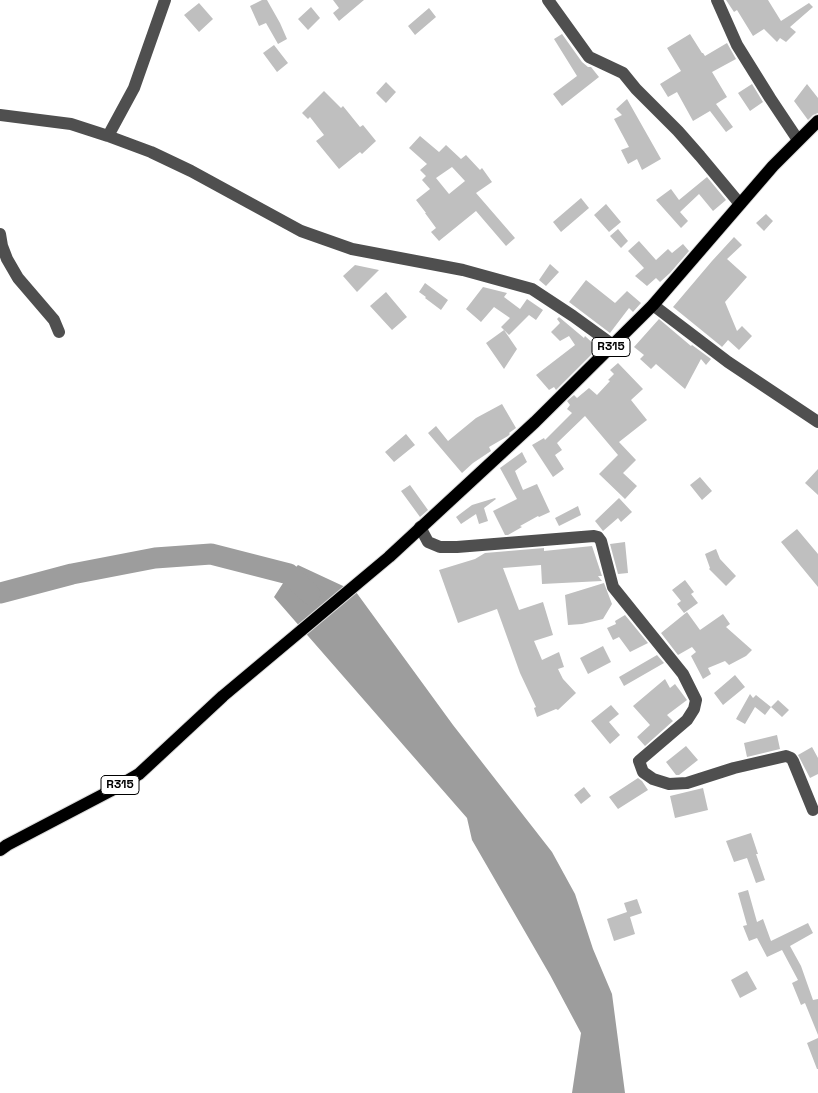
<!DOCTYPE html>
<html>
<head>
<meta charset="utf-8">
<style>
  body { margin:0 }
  canvas { display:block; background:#fff }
</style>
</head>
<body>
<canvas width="818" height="1093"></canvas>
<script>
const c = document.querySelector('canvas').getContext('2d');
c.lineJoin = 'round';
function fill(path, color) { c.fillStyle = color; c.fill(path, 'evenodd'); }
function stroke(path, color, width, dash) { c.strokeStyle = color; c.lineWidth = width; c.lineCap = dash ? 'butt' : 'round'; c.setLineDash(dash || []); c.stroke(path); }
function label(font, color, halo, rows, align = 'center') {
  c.font = font + ' "Space Grotesk",sans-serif'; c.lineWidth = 4; c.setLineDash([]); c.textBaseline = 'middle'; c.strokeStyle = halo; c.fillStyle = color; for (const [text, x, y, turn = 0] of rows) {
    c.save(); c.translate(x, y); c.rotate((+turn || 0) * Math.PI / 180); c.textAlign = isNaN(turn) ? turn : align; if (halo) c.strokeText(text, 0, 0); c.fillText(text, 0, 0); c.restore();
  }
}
fill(new Path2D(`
  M298 565 356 592 453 725 552 852 575 894 593 949 612 994 625 1093H572L581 1033 550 975 472 840 467 818 274 597 289 574Z`), '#9d9d9d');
stroke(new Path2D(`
  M0 593 72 574 155 558 211 554 289 574 310 594`), '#9d9d9d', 21);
fill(new Path2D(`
  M262 0H267L280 23 287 39 278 44 266 23 259 26 250 6Z
  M333 0H364L339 21 333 13 339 8Z
  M726 0H768L781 21 809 3 813 7 790 27 796 32 786 42 780 38 777 42 764 29 753 36 737 10 734 12Z
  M199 3 213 19 199 32 184 15Z
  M311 7 320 18 308 30 298 19Z
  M429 8 436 17 415 35 408 26Z
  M562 34 582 62 588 67H591L599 77 562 106 553 94 577 76 554 39Z
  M690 34 702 53H703L705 56 727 43 736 59 712 72 727 97 716 104 733 127 726 132 710 111 693 121 677 92 668 97 660 84 681 71 667 48Z
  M274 45 288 63 277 72 263 53Z
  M386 82 396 92 386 103 376 93Z
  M752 84 763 102 750 111 738 93Z
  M807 84 818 98V113L813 115 808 120 794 101Z
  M324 91 341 108 343 106 360 127 363 125 376 141 362 154 360 152 339 169 316 141 324 135 310 117 308 119 302 113Z
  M627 99 661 159 642 170 637 159 628 164 621 150 629 147 614 119 622 115 616 109Z
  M420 136 439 152 446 145 461 159 466 155 480 170 482 168 492 182 476 193 515 238 506 246 476 211 439 241 431 232 436 228 425 213H426L416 200 430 189 422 180 426 176 420 170 427 164 409 148ZM452 167 465 181 449 194 436 178Z
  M707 177 726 200 713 211 699 194 680 212 688 221 681 228 656 200 671 189 679 200Z
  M581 198 589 208 561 232 553 222Z
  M606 204 621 222 609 232 594 215Z
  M766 214 773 221 764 231 756 223Z
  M618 229 628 241 621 248 610 236Z
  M734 237 742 245 727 259 747 277 725 302 737 331 742 326 752 336 739 350 728 340 722 347 721 346 673 307 712 261Z
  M639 241 656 260 668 249 672 253 683 244 689 251 670 273 660 282 656 278 647 286 635 276 644 268 628 251Z
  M550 264 559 272 546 286 539 280Z
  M355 265 379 270 357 292 343 276Z
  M586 280 615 303 627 291 641 303 633 312 629 308 610 333 569 302Z
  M425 283 448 300 441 310 425 298 426 297 419 292Z
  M483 287 507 293 504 297 520 309 527 299 543 310 536 320 529 315 509 335 501 327 510 318 494 307 481 322 466 309Z
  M386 292 407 317 392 330 370 306Z
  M559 317 584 338 585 336 598 348 556 390 554 387 549 390 536 375 575 345 569 336 560 341 551 332 560 323 557 319Z
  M659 319 691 346 692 345 711 359 706 365 701 359 685 389 656 364 651 369 640 359 644 355 634 347Z
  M504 330 517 349 504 369 486 343Z
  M618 363 643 389 631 400 647 420 619 442 636 460 623 473 637 486 625 499 599 474 618 455 585 416 557 443 562 450 555 455 564 469 553 477 532 445 544 438 545 440 572 413 567 409 570 405 567 401 574 395 577 398 589 388 597 395 610 381 608 380 614 374 610 370Z
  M502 404 516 428 509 433 510 434 508 436 489 447 491 451 473 463 462 473 428 433 436 426 448 441 476 418Z
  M406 434 415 445 394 462 385 452Z
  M522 452 527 462 515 471 523 490 537 484 550 512 539 517 538 516 520 526 522 527 508 535H505L493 511 517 499 500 468Z
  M818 469V495L805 483Z
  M700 477 712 491 702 500 690 485Z
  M410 485 428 510 420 517 401 491Z
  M495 498 496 499 484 508 488 521 479 524 476 514 461 524 456 517 472 505Z
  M619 498 632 512 621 522 618 518 603 531 595 521Z
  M578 506 581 515 559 526 555 518Z
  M797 529 818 554V587L781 542Z
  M625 542 628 573 618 574 610 544Z
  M592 546 602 576H598L602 581 542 584 541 565 503 568 519 610 543 602 553 635 534 641 542 660 559 652 564 667 558 669 563 679 576 693 558 710 556 709 537 717 534 708 536 707 520 673 497 609 458 623 439 570 475 559 485 553 544 548V551Z
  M716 549 720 559 736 576 726 586 709 569 710 568 705 554Z
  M685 580 694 592 691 594 698 603 684 613 677 604 681 601 672 590Z
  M604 583 612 604 603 619 582 624 568 625 565 595Z
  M687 612 700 630 723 614 730 624 726 627 752 650 746 656 729 665 725 661 708 668 711 674 703 679 691 656 696 652 692 647 678 655 661 633Z
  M625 615 648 643 630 652 619 637 613 640 607 628 616 624 615 621Z
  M603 646 611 662 588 674 580 658Z
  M657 655 664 663 624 686 619 677Z
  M735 675 745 687 723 705 714 693Z
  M665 679 670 688 675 684 687 700 667 715 673 721 645 746 637 737 650 725 633 706Z
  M750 694 753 698 756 695 771 707 765 715 755 707 745 724 736 719Z
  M778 700 789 710 782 717 771 707Z
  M611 705 619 714 609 722 620 735 610 744 591 721Z
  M777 735 780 749 747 757 744 743Z
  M686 746 698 760 679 775H676L666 762Z
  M812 747 818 758V774L810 778 798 755Z
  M638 778 642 781 648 790 618 809 609 797Z
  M584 787 591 796 581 804 574 795Z
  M703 788 708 810 675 818 670 796Z
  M751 833 758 854H756L765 880 756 883 747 858 734 862 726 841Z
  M748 890 757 922 763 919 771 941 808 923 813 933 790 946 801 966 813 1000 818 999V1035L805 1003 801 1005 792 983 798 980 782 950 767 957 757 938 749 941 743 926 747 925 738 893Z
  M637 899 642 913 630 917 635 934 614 941 607 919 627 912 624 903Z
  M747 971 757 989 740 998 731 980Z
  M818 1038V1069H817L807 1043Z`), '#bfbfbf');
const major = new Path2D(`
  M0 850 7 845 110 791 139 774 223 696 389 557 535 422 653 305 773 166 818 121`);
stroke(major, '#dbdbdb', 14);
stroke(new Path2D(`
  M548 0 589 57 623 73 636 89 678 131 700 156 740 204
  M717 0 737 45 770 98 798 140
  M0 115 71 124 108 136 151 152 191 171 301 231 352 249 463 270 532 289 573 316 613 345
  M108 136 134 88 165 0
  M0 234 2 246 7 259 18 278 54 320 59 332
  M653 305 728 362 818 422
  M420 527 428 542 440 547H457L594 536 598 537 601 541 613 587 683 674 696 700 694 709 687 720 639 761 643 772 653 779 669 784 687 783 734 768 786 756 791 758 793 761 813 810`), '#4f4f4f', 12);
stroke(major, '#000', 12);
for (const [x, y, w] of [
  [611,347,38],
  [120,785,38]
]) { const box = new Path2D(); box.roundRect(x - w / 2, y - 9.5, w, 19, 4); c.fillStyle = '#fff'; c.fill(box); stroke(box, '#000', 1); }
label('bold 12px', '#000', null, [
  ["R315",611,347],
  ["R315",120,785]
]);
</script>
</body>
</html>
